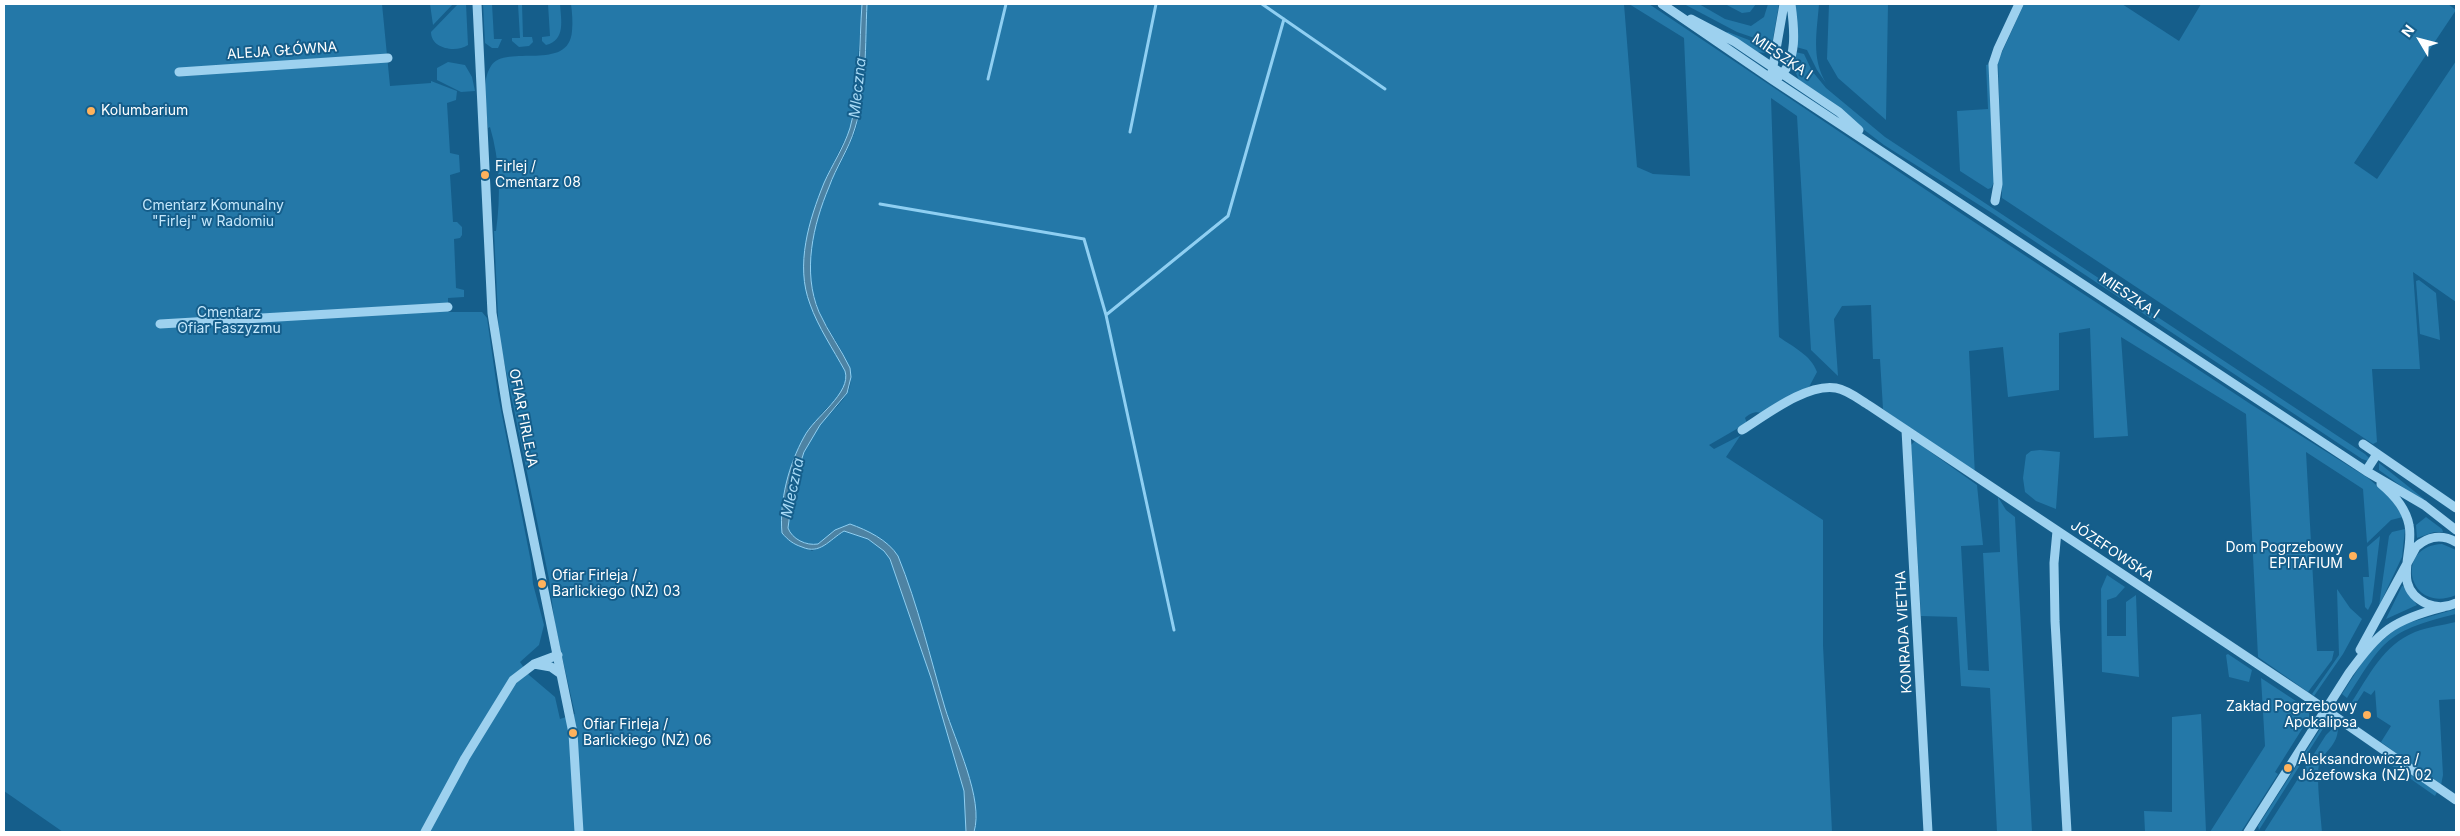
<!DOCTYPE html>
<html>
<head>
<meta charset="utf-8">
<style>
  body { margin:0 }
  #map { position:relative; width:2460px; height:836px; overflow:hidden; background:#155e8b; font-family:Inter,sans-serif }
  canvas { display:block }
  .frame { position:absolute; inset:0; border:5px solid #fff; pointer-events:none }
  .north { position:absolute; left:2395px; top:15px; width:50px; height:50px; -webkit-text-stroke:4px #155e8b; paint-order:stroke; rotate:307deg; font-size:14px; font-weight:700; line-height:20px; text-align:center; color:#fff }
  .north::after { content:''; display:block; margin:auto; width:18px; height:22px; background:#fff; clip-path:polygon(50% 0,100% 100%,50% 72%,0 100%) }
</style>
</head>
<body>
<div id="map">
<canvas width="2460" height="836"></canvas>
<div class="frame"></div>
<div class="north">N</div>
</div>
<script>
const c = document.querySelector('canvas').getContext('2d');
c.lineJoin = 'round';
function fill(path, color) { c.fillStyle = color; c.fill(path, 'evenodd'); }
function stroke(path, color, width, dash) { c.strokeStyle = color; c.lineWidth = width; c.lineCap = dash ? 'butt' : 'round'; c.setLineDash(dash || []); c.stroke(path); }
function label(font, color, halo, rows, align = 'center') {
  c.font = font + ' Inter,sans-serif'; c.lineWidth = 4; c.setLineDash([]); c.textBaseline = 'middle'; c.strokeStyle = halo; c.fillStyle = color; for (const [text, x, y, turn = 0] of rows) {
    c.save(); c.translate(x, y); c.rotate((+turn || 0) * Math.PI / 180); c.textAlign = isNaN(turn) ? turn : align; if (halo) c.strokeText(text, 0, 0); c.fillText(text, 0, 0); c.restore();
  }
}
fill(new Path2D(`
  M4 4H382L390 86 431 83V81L457 91 456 100 447 103 450 153 459 155 460 172 450 175 453 222H457L462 227V235L460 238 454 239 456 288 464 290V297L448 298V312H482L487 318 498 395 531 562 533 584 544 625 539 645 520 662 529 675 555 697 560 719 575 714 555 625 549 579 499 337 494 231H496C501 196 500 161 490 127L488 128C487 110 480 83 491 66 506 43 569 73 572 31 573 22 572 12 571 4H862L855 102 850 129 828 174 803 264 818 322 845 371 847 381 838 397 821 414 793 460 781 519 782 533 812 551 844 531 868 539 884 551 890 559 931 678 964 791 966 832H63L4 791Z
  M430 4H453L433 25Z
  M458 4H466L468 45C456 53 431 49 431 32Z
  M483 4H492L494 39H502L498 48H492L485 43Z
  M518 4H522L523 37H532L533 42 529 46 519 47 512 41V38H520Z
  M548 4H560C561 20 566 40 546 45L542 41V37L550 36Z
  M867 4H1624L1637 167 1653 174 1690 176 1684 38 1629 4H1649L1962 214 2252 405 2368 478 2389 496 2403 517 2391 520 2367 543 2363 489 2306 452 2317 651H2334L2332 660 2308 692 2258 657 2246 414 2121 337 2128 436 2094 438 2090 328 2059 333V390L2008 397 2003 347 1969 351 1975 476 1883 409 1880 359H1873L1871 305 1842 306 1834 319 1838 376 1811 350 1797 116 1771 98 1779 337C1793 347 1811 355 1817 372L1809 387 1761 413C1755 411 1749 414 1745 418L1747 423 1709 445 1714 449 1759 426 1740 436 1726 457 1823 520V645L1832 832H974C984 799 955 741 945 708 930 657 918 605 898 556 887 539 867 531 850 524L835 530 818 544C806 545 792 540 788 528 790 492 798 454 820 425 829 413 846 401 850 386 856 363 827 332 819 311 812 295 809 276 810 259 812 233 819 206 830 183 839 165 850 147 856 128 867 89 865 44 867 4Z
  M1684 4H1699L1725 19 1751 26 1764 17 1768 4H1779L1772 44 1737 32Z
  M1725 4H1756L1750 12 1742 13Z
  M1795 4H1819C1817 31 1811 58 1826 83L1817 70 1807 50 1796 47Z
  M1829 4H1888L1886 120 1838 78 1827 59Z
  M2024 4H2122L2179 41 2201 4H2448L2456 10 2354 163 2377 179 2456 61V302L2413 272 2420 369H2372L2377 442 2373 444 2002 198 1998 61Z
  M1728 32 1770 48 1765 53 1757 52 1726 33Z
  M1795 52 1804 54 1812 71 1826 88 1885 137 2365 454 2369 458 2368 461 2362 459 1992 213 1884 145 1799 80 1795 71Z
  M448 62 465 65 472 77 475 91 461 92 437 80V68Z
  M1990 64 1994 182 1991 188 1988 189 1960 171 1957 111 1988 109 1986 65Z
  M2419 280 2436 293 2440 340 2420 334 2416 281Z
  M1915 441 1977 485 1983 545 1961 546 1968 670 1989 671 1983 553 2000 552 1998 497 2006 510 2015 517 2032 832H1997L1990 688 1961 686 1957 617 1921 616 1911 445Z
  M2040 450 2060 452 2056 509 2036 501 2025 492 2023 478 2026 455 2031 451Z
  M2379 463 2424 499 2422 501 2379 470Z
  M2426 517 2442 529 2443 532H2434L2417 538 2416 525Z
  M2405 529 2402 557 2379 606 2389 536 2392 532Z
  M2380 536 2372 602 2368 610 2365 607 2363 577H2369L2367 547Z
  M2442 544 2456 550V595C2408 615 2393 546 2442 544Z
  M2107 575 2125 587 2116 597 2107 600V636H2126V602L2136 595 2139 677 2102 672 2101 589Z
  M2403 586 2417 605 2386 619 2402 586Z
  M2337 589 2350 608 2362 619 2343 654 2314 696 2312 694 2339 655Z
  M2456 609V614C2387 631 2384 639 2347 698L2342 694 2370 650 2401 625Z
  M2456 622V699L2439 700 2443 775 2441 785 2424 770 2415 767 2381 742 2391 726 2377 717 2375 690 2371 695 2364 691 2355 705 2351 703C2369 676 2383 645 2415 632 2428 627 2443 625 2456 622Z
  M2228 654 2252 670 2249 682 2229 677 2226 655Z
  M2261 678 2305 707 2309 713V718L2275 772 2278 774 2241 832H2210L2265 746Z
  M2201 714 2206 832H2145L2144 811 2172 812V717Z
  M2326 724 2259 830 2258 826 2322 726Z
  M2335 726 2338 727C2338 747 2323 751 2319 765 2316 776 2321 818 2322 832H2264L2326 735Z
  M2390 760 2437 792 2435 796 2388 763Z`), '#2478a8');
const water = new Path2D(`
  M862 4H867C865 44 867 89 855 128 849 149 836 167 829 187 813 225 802 272 819 312 828 332 841 349 850 368L851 377 847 393 820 425 804 452 794 483 788 528C792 539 806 546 818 544L835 530 850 524C867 530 888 540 898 556 918 605 930 657 945 708 955 741 984 799 974 832H966L964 791 931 678 890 559 884 551 868 539 844 531C829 540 820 555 802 547 793 544 788 540 782 533 779 501 789 464 804 437 814 417 852 393 845 371 833 349 818 327 810 304 795 265 809 220 824 183 832 165 844 147 850 128 861 89 859 44 862 4Z`);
fill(water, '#4e83a3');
stroke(water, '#8fcff2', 1);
stroke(new Path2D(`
  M1262 4 1385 89
  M988 79 1006 4
  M1130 132 1156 4
  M880 204 1084 239 1106 315 1174 630
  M1106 315 1228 216 1284 19`), '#8fcff2', 3);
stroke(new Path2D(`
  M477 4 492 313 507 409 573 733 579 832
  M1662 4 1773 80 2366 471 2424 505 2456 530
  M1691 19 1735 42 1839 112 1859 130
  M179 72 388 58
  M1772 72 1784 4
  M1777 78C1799 63 1794 26 1791 4
  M1995 201 1998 184 1993 64 1998 49 2019 4
  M160 324 448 307
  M1742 430C1766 415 1807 383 1836 388 1848 390 1860 400 1870 406L2307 697 2456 800
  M1906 430 1928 832
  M2363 444 2456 508
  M2366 471 2377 454
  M2381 484C2393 494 2406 509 2409 525 2415 553 2390 587 2427 604 2437 608 2446 608 2456 603
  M2057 531 2054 563 2055 621 2067 832
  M2360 650 2416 547C2428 536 2442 534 2456 542
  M534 664 551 667 561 674
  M425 832 465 758 513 680 534 664 558 655
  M2248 832 2349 673C2380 631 2392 620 2444 607`), '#9dd1ef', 9);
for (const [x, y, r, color] of [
  [91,111,5,"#ffb25c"],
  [485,175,5,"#ffb25c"],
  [2353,556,5,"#ffb25c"],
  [542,584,5,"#ffb25c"],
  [2367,715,5,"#ffb25c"],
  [573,733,5,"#ffb25c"],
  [2288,768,5,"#ffb25c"]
]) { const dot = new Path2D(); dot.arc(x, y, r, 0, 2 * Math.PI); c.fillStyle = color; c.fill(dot); stroke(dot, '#155e8b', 2); }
label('14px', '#fff', '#155e8b', [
  ["ALEJA GŁÓWNA",282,51,-4],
  ["MIESZKA I",1782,57,34],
  ["MIESZKA I",2129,296,34],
  ["OFIAR FIRLEJA",523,418,79],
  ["JÓZEFOWSKA",2112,551,34],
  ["KONRADA VIETHA",1904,632,-93]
]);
label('14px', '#fff', '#155e8b', [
  ["Kolumbarium",101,111],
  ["Firlej /",495,167],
  ["Cmentarz 08",495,183],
  ["Dom Pogrzebowy",2343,548,"right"],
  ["EPITAFIUM",2343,564,"right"],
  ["Ofiar Firleja /",552,576],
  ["Barlickiego (NŻ) 03",552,592],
  ["Zakład Pogrzebowy",2357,707,"right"],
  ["Apokalipsa",2357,723,"right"],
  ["Ofiar Firleja /",583,725],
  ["Barlickiego (NŻ) 06",583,741],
  ["Aleksandrowicza /",2298,760],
  ["Józefowska (NŻ) 02",2298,776]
], 'left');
label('14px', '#c4e7fb', '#155e8b', [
  ["Cmentarz Komunalny",213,206],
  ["\"Firlej\" w Radomiu",213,222],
  ["Cmentarz",229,313],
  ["Ofiar Faszyzmu",229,329]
]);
label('italic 15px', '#a9dbf7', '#155e8b', [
  ["Mleczna",858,88,-84],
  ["Mleczna",793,488,-78]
]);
</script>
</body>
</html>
